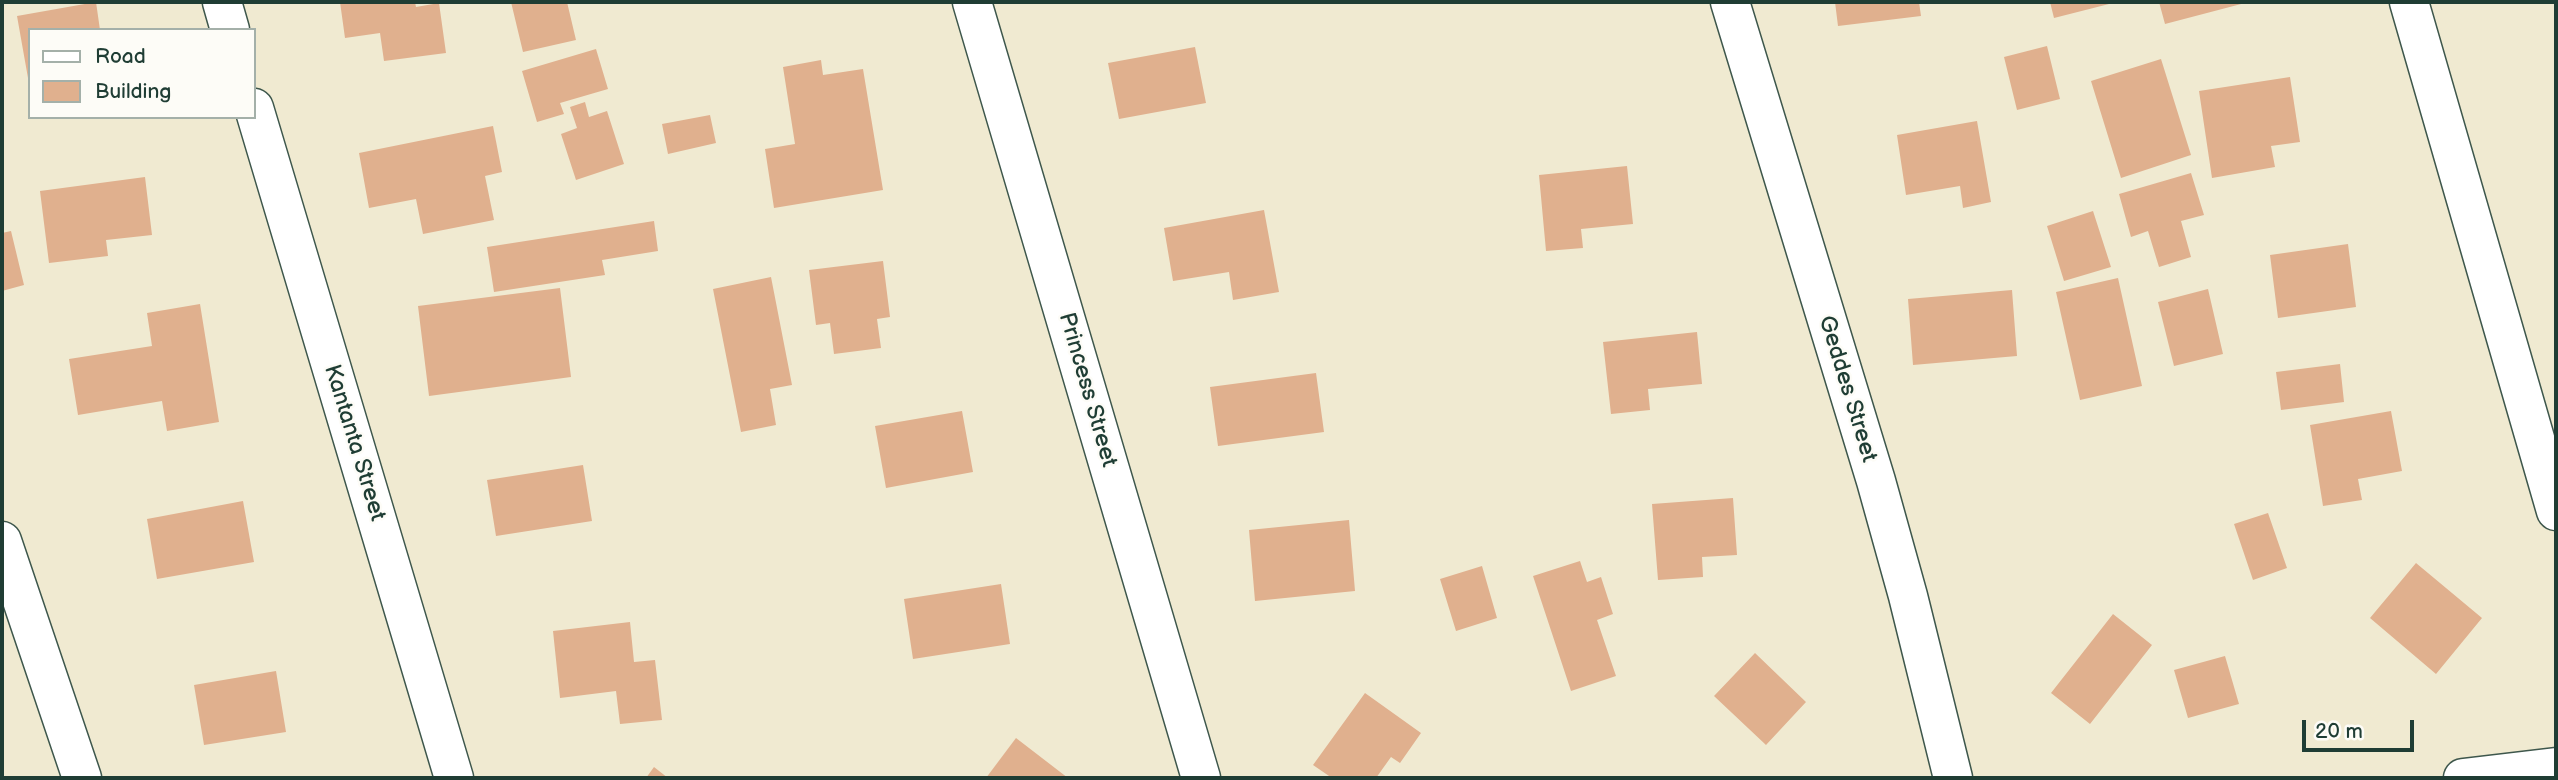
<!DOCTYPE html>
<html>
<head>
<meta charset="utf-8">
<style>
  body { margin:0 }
  #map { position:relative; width:2558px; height:780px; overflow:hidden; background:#f0ead1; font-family:"Balsamiq Sans",sans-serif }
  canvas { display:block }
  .frame { position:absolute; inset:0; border:4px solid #1f3d34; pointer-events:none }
  .legend { position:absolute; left:28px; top:28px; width:228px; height:91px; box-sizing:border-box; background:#fdfcf7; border:2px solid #a4b0a9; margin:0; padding:9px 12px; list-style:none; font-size:21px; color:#1f3d34 }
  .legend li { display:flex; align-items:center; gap:14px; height:35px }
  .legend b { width:35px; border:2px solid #a4b0a9 }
  .scale { position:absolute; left:2302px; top:720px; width:112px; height:32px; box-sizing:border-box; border:4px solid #1f3d34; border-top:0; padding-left:9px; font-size:21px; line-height:24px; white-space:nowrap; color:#1f3d34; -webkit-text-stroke:5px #fdfcf7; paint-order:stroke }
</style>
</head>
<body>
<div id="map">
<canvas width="2558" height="780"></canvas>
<div class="frame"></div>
<ul class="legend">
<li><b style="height:9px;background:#fff"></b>Road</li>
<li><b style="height:19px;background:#e0b08e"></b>Building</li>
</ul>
<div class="scale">20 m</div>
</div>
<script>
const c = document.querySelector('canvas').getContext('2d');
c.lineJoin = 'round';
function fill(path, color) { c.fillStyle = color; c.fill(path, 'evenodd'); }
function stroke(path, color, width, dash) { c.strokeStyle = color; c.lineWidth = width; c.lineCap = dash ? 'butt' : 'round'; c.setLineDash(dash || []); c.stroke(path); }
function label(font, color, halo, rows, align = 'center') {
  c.font = font + ' "Balsamiq Sans",sans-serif'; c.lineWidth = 5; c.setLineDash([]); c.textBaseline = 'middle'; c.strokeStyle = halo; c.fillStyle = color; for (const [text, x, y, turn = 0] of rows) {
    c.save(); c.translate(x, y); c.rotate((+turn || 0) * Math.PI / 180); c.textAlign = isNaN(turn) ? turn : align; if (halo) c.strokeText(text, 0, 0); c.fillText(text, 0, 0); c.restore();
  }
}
fill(new Path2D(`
  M96 2 100 30H30L28 78 17 16Z
  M340 2H415L416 7 439 3 446 53 384 61 380 33 345 38Z
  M511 2H567L576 40 523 52Z
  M1835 2H1919L1921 16 1838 26Z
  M2050 2H2113V3L2054 18Z
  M2159 2H2245V3L2165 24Z
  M2047 46 2060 99 2017 110 2004 57Z
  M1195 47 1206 103 1119 119 1108 63Z
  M596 49 608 89 560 103 564 114 537 122 522 71Z
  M2161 59 2191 155 2121 178 2091 81Z
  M821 60 823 75 863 69 883 190 774 208 765 149 795 144 783 67Z
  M2290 77 2300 142 2271 146 2275 167 2212 178 2199 91Z
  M585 102 589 117 607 111 624 164 576 180 561 134 577 128 570 107Z
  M710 115 716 143 668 154 662 124Z
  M1977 121 1991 202 1963 208 1960 186 1906 195 1897 135Z
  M493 126 502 172 485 176 494 220 423 234 416 199 369 208 359 153Z
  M1627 166 1633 224 1581 229 1583 248 1546 251 1539 175Z
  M2191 173 2204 215 2181 221 2191 257 2159 267 2148 231 2131 237 2119 194Z
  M145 177 152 235 106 240 108 256 49 263 40 191Z
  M1264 210 1279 292 1233 300 1229 272 1173 281 1164 228Z
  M2093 211 2111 267 2064 281 2047 226Z
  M654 221 658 251 602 260 605 275 494 292 487 247Z
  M11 231 24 285 2 291V233Z
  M2348 244 2356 307 2278 318 2270 255Z
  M883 261 890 317 877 319 881 348 834 354 830 323 816 325 809 270Z
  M771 277 792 385 770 389 776 425 741 432 713 289Z
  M2118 278 2142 386 2080 400 2056 292Z
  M560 288 571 377 429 396 418 306Z
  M2208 289 2223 354 2174 366 2158 302Z
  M2012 290 2017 356 1913 365 1908 299Z
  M200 304 219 422 167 431 162 401 78 415 69 359 152 346 147 313Z
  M1697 332 1702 384 1648 389 1650 410 1611 414 1603 342Z
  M2340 364 2344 402 2281 410 2276 372Z
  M1316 373 1324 432 1218 446 1210 387Z
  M962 411 973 472 886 488 875 426Z
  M2391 411 2402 471 2358 479 2362 500 2323 506 2310 425Z
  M583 465 592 521 496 536 487 480Z
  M1733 498 1737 555 1702 557 1703 577 1658 580 1652 504Z
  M243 501 254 562 157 579 147 519Z
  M2268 513 2287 568 2253 580 2234 524Z
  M1349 520 1355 591 1255 601 1249 530Z
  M1580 561 1587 582 1601 577 1613 614 1597 620 1616 676 1571 691 1533 576Z
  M2416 563 2482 618 2436 674 2370 618Z
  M1482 566 1497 618 1456 631 1440 579Z
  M1001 584 1010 644 913 659 904 599Z
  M2113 614 2152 645 2090 724 2051 693Z
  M630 622 634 662 655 660 662 720 620 724 616 691 560 698 553 631Z
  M1755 653 1806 702 1766 745 1714 696Z
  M2225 656 2239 704 2188 718 2174 670Z
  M276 671 286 732 204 745 194 685Z
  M1365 693 1421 733 1400 763 1391 757 1376 778H1332L1313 765Z
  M1016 738 1068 778H986Z
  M654 767 668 778H646Z`), '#e0b08e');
const minor = new Path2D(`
  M222 2 230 30
  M972 2 1201 778
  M1730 2 1876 481 1908 596 1953 778
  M2409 2 2556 511
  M254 108 454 778
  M2 541 82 778
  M2463 778 2556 767`);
stroke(minor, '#3e574c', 41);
stroke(minor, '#fff', 38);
label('23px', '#1f3d34', '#fdfcf7', [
  ["Geddes Street",1847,389,73],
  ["Princess Street",1087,390,74],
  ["Kantanta Street",354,443,73]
]);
</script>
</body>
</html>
